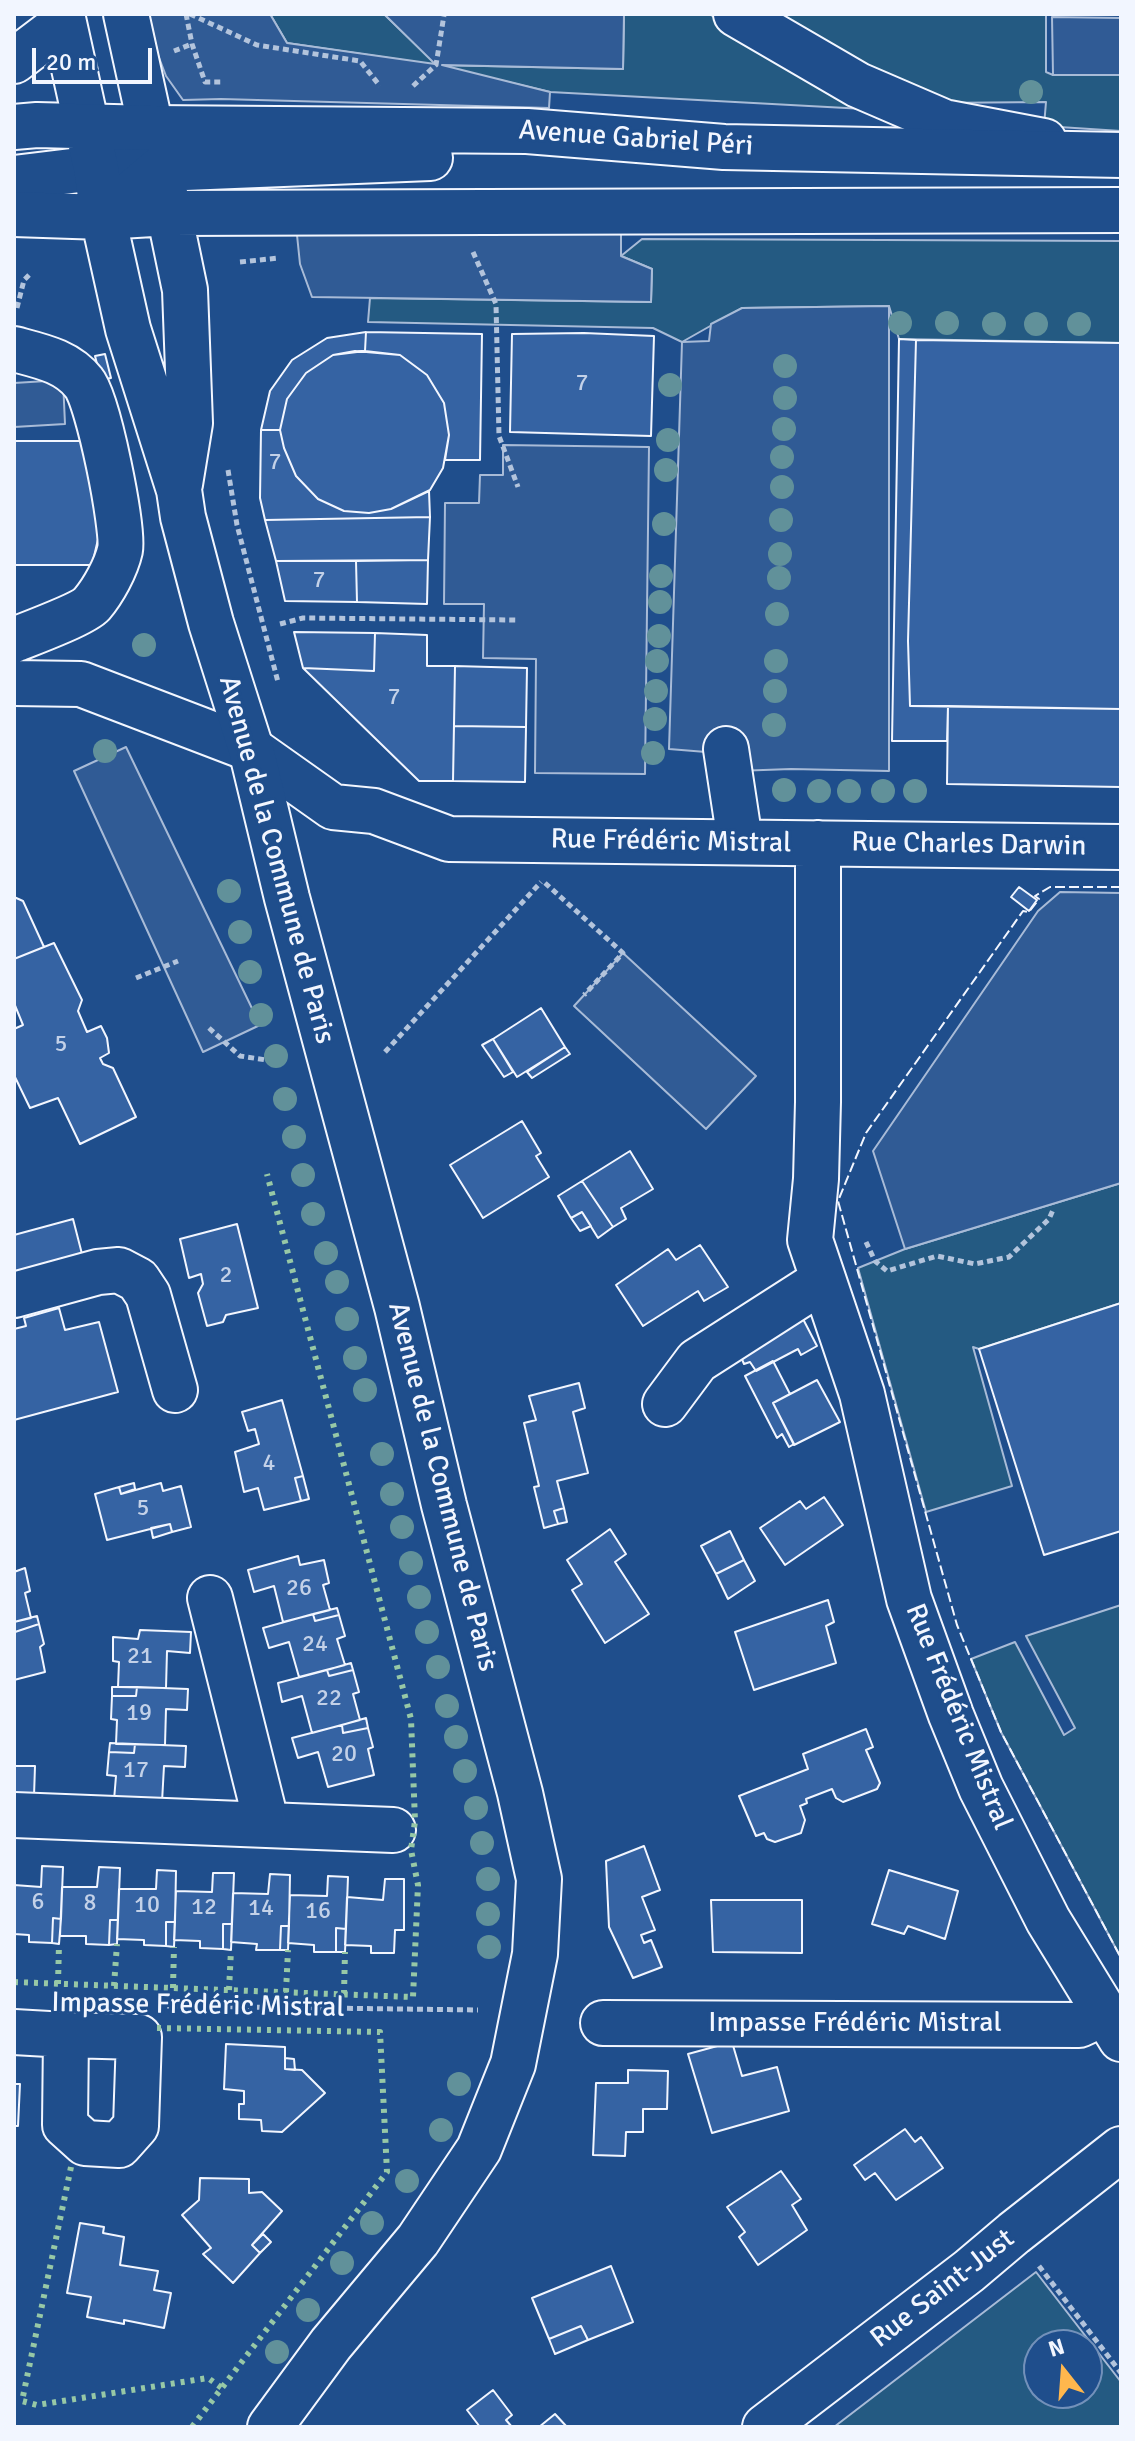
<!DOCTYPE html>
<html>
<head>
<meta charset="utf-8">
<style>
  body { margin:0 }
  #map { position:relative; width:1135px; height:2441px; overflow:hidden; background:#1f4e8c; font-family:Signika,sans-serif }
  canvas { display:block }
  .frame { position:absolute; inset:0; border:16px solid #f2f6ff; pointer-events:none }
  .north { position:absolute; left:1023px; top:2329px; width:80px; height:80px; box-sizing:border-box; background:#1f4e8c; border:2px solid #7391ba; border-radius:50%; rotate:343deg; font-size:22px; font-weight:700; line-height:32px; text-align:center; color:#f2f6ff }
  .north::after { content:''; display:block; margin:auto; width:28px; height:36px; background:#ffb74d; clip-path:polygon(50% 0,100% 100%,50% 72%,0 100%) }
  .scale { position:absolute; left:32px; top:48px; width:120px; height:36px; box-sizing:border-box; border:4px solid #f2f6ff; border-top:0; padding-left:10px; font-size:24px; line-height:28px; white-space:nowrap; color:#f2f6ff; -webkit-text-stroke:6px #1f4e8c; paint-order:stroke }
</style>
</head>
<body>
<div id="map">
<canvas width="1135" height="2441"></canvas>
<div class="frame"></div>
<div class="north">N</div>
<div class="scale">20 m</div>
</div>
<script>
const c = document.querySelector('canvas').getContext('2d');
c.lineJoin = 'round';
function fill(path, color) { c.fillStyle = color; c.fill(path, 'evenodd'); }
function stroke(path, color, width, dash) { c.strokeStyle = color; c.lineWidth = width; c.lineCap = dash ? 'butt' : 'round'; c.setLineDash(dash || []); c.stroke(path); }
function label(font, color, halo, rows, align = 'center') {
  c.font = font + ' Signika,sans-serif'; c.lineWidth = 6; c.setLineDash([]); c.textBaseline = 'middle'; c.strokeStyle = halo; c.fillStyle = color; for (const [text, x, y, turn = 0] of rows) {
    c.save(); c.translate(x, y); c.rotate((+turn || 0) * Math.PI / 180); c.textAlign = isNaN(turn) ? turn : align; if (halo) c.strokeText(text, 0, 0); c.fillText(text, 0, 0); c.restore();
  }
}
const green = new Path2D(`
  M270 14H384L437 65 623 69 624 14H709L753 40 883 110 550 92 436 65 287 43Z
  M774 14H1046V72L1053 75H1121V131L1044 126 1046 102 932 103Z
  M642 239 1121 241V343L899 339 889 306 742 308 682 342 653 328 368 322 370 298 651 302 652 269 621 256Z
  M1121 1183V1303L979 1349 973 1347 1012 1486 926 1512 858 1268 905 1249Z
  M1121 1605V1958L1001 1732 971 1659 1015 1642 1064 1735 1075 1728 1026 1636Z
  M1036 2272 1121 2382V2427H834ZM1039 2345H1087V2393H1039Z`);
fill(green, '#245a82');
stroke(green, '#a8bbd7', 2);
const parking = new Path2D(`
  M149 14H270L287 43 435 64 384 14H624L623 69 442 65 550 92 549 108 221 99 183 100 166 76 158 55Z
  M1052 17 1121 18V75H1053Z
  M621 230V256L652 269 651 302 312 297 300 264 297 235Z
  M889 306V771L791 769 708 772 706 752 669 749 682 342 709 341 711 324 742 308Z
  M63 380 65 424 14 427V383Z
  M503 445 649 447 645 774 535 773 536 659 483 658 484 604H444L445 503H479L480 475H503Z
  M126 747 260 1025 203 1052 74 771Z
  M1060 892 1121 893V1183L905 1249 873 1151 1038 911Z
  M623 953 756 1076 706 1129 574 1006Z`);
fill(parking, '#305b95');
stroke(parking, '#a8bbd7', 2);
const building = new Path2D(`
  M366 332 365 351 333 355 306 373 287 399 280 430H261L270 391 292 360 327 338Z
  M366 332 482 334 480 460H445L449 435 444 403 427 375 400 355 365 351Z
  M584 333 654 336 651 436 510 432 512 334Z
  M899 339 916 340 908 641 910 706H948L947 741H892Z
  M916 340 1121 343V709L910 706 908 641Z
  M355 351 400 355 427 375 444 403 449 435 443 468 430 490 391 509 369 513 344 511 318 499 296 476 284 448 280 430 287 399 306 373 333 355Z
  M105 354 111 378 101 380 95 356Z
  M261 430H280L284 448 296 476 318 499 344 511 369 513 391 509 429 491 430 517 265 520 260 498Z
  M14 441H84L103 518 92 565H14Z
  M430 517 428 560 276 561 265 520Z
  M428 560 427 604 357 602 356 561Z
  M276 561H356L357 602 285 601Z
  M294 632 375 633 374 671 303 668Z
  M375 633 427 635V666H455L453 781H419L303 668 374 671Z
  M455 666 527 668 526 727 454 726Z
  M948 706 1121 709V787L947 784Z
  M454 726 526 727 525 782 453 781Z
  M1019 887 1037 900 1029 911 1011 897Z
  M14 897 23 901 44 947 14 959Z
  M54 943 82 1000 78 1011 87 1032 101 1026 107 1038 109 1053 100 1058 103 1064 113 1068 136 1117 80 1144 58 1098 30 1108 14 1075V1029L23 1025 14 1003V959Z
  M541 1008 565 1047 517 1077 493 1039Z
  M493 1039 513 1072 504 1077 482 1045Z
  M565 1047 570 1054 532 1078 527 1072Z
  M522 1121 541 1153 536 1156 549 1177 483 1218 450 1165Z
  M630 1151 653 1189 621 1208 626 1219 613 1227 582 1181Z
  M582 1181 613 1227 598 1238 582 1212 571 1218 558 1196Z
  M582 1212 591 1226 580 1231 571 1218Z
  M73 1219 82 1254 14 1272V1235Z
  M237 1224 258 1308 226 1315 223 1322 207 1326 198 1293 203 1284 201 1274 189 1278 180 1239Z
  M700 1245 728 1287 704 1301 698 1291 643 1326 616 1285 668 1249 676 1260Z
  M1121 1303V1531L1044 1555 979 1349Z
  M59 1308 65 1330 99 1322 118 1392 14 1420V1329L26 1326 24 1318Z
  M802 1317 817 1346 801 1355 798 1349 756 1371 750 1362 744 1364 738 1350Z
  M773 1361 790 1394 773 1403 794 1444 789 1447 782 1434 777 1438 745 1376Z
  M817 1380 840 1422 794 1445 773 1403Z
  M579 1383 585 1408 573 1412 588 1473 557 1481 564 1508 554 1511 558 1524 544 1528 534 1487 539 1486 524 1423 536 1420 529 1396Z
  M282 1400 303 1476 295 1478 301 1501 264 1510 258 1488 244 1492 235 1452 259 1444 255 1429 248 1431 242 1412Z
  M303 1476 309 1499 301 1501 295 1478Z
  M134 1483 135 1489 121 1494 119 1487Z
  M161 1483 163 1491 181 1486 191 1527 172 1532 170 1524 107 1540 95 1494 119 1487 121 1494Z
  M824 1497 843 1525 785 1565 760 1528 800 1501 806 1509Z
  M564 1508 567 1522 558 1524 554 1511Z
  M170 1524 172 1532 153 1538 151 1528Z
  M610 1529 626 1554 615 1562 649 1614 605 1643 572 1590 582 1584 567 1560Z
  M730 1531 744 1560 716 1574 701 1546Z
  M298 1556 300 1565 324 1560 329 1583 323 1585 330 1610 283 1622 274 1586 254 1592 248 1570Z
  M744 1560 755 1581 728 1599 716 1574Z
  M25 1568 30 1591 25 1593 31 1618 14 1622V1572Z
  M828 1600 834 1622 826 1626 836 1663 754 1690 735 1632Z
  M337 1608 339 1615 315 1621 313 1614Z
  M313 1614 315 1621 339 1615 345 1636 337 1639 345 1665 299 1677 289 1642 269 1648 263 1628Z
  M37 1616 39 1624 15 1632 14 1622Z
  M39 1624 44 1644 40 1647 45 1672 14 1680V1629L15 1632Z
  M140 1630 191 1632 190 1653 167 1651 166 1688 118 1687 119 1662 113 1661V1637L138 1639Z
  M351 1663 353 1670 329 1676 327 1670Z
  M327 1670 329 1676 353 1670 359 1692 353 1694 360 1720 312 1733 302 1696 282 1702 278 1683Z
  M112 1687H137L136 1696H112Z
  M137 1687 188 1689 187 1710 166 1709 165 1745 116 1744 117 1720 111 1719 112 1696H136Z
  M366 1718 368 1728 343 1733 342 1725Z
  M342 1725 343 1733 368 1728 373 1747 368 1749 374 1775 328 1787 318 1752 298 1758 292 1738Z
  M866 1729 873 1747 866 1750 880 1783 877 1789 843 1802 836 1798 832 1789 806 1799 807 1803 800 1806 805 1820 801 1833 775 1842 767 1839 764 1833 756 1836 739 1796 808 1769 803 1754Z
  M110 1743 135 1744 134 1753 109 1752Z
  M135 1744 186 1746 185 1767 164 1766 162 1802 114 1800 116 1776 107 1775 109 1752 134 1753Z
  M15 1766H35L34 1796H14Z
  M644 1846 660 1890 642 1897 655 1930 641 1935 644 1943 651 1940 662 1967 633 1978 609 1927 606 1861Z
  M42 1866 63 1867 61 1919 53 1918 52 1943 29 1942V1935L14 1934V1885L41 1887Z
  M99 1867 120 1868 118 1920H110L109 1945 86 1944V1936H60L62 1887H97Z
  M157 1870 176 1871 175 1922H166V1946L144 1945V1940L117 1939 119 1889H156Z
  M889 1870 958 1891 945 1939 908 1926 904 1934 872 1924Z
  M213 1873H234L232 1924H223V1949L200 1948V1941L174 1940 176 1891 212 1892Z
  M270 1874 290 1875 289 1926H281L280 1950H256L257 1944 231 1942 233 1893 268 1894Z
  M328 1876 348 1877 346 1929 336 1928V1952H314V1945L288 1943 290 1895 327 1896Z
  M385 1879H404V1930H395L394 1953H371V1946L345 1945 347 1897 383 1900Z
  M711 1900H802V1953L713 1952Z
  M53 1918 61 1919 59 1944 52 1943Z
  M110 1920H118L117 1944 109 1945Z
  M166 1922H175L174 1947 166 1946Z
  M223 1924H232L231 1950 223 1949Z
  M281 1926H289L288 1950H280Z
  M336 1928 346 1929 345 1952H336Z
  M732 2042 742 2076 777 2067 789 2111 712 2133 688 2054Z
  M226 2044 285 2047V2069L302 2070 325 2093 282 2132 262 2131 261 2120 239 2119V2104H244V2091L224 2089Z
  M285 2058 294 2059 295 2070 285 2069Z
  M628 2070 668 2071 667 2109H643V2132H626L625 2156 593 2155 596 2083H628Z
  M14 2084H20L18 2126H14Z
  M905 2129 915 2142 921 2137 943 2168 896 2200 875 2173 865 2180 854 2165Z
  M781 2171 801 2199 792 2205 807 2230 758 2265 739 2237 745 2232 727 2207Z
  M200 2178 249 2179V2193L262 2192 282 2211 252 2245 260 2253 233 2283 203 2254 211 2248 182 2215 199 2200Z
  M80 2223 104 2227 103 2233 124 2237 120 2265 158 2271 154 2290 171 2293 164 2328 124 2320V2324L87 2317 91 2297 67 2293Z
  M263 2234 271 2242 260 2253 252 2245Z
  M611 2266 633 2322 588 2340 581 2326 549 2339 532 2298Z
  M581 2326 588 2340 555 2354 549 2339Z
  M493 2390 512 2415 506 2420 512 2427H480L467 2410Z
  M555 2414 567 2427H539Z`);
fill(building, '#3563a3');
stroke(building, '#f2f6ff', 2);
const minor = new Path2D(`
  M62 14 87 127
  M736 14 858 85 944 122 1044 141
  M14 61 64 23
  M14 178 96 168 151 128 126 14
  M14 349C40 356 67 361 84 383 98 399 124 529 120 550 116 568 103 591 92 604 83 614 29 634 14 640
  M14 683 81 684 251 749 333 807 374 811 449 839 1121 847
  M726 749 740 841
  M818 843V1102L816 1179 810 1240 862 1394 909 1599 951 1715 981 1788 1048 1920 1121 2039
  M14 1295 98 1272 119 1270 138 1280 148 1295 175 1390
  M665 1404 697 1361 822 1281
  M210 1598 267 1825
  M14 1815 393 1830
  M603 2023 1079 2025 1105 2013
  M14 2032 66 2035
  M66 2035 139 2037 136 2126 119 2145 85 2143 65 2125Z
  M765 2427 969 2271 1014 2233 1121 2149`);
const major = new Path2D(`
  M14 127 37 125 151 128 527 131 724 147 1121 155
  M87 127 96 168 103 217 128 329 179 490 183 517 211 623 251 749 287 898 397 1307 444 1505 520 1793 539 1879 535 1954 513 2064 479 2149 418 2240 331 2344 270 2427
  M163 184 185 290 190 423 180 484
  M14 214 103 217 169 213 1121 210
  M103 217 160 169 430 158`);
stroke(minor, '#f2f6ff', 48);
stroke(major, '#f2f6ff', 48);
stroke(new Path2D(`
  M186 14 192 44 205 82H221
  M190 14 257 45 360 61 380 86
  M174 51 192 44
  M413 86 436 65 444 15
  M473 252 496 304 499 436 518 487
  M240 262 279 258
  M17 308 24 280 31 273
  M228 470 237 525 278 682
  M280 624 303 618 516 620
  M545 883 623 953 584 995
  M136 978 178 961
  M209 1028 240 1056 286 1063
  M385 1052 541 882
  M866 1242 875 1261 887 1271 937 1256 975 1264 1009 1257 1049 1219 1053 1210
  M167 2006 478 2010
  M1039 2266 1121 2373`), '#b3c4dc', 5, [6, 4]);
stroke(minor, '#1f4e8c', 44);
stroke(major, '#1f4e8c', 44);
stroke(new Path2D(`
  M14 1982 413 1997 418 1885 411 1850 415 1821 411 1719 267 1174
  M58 1984 59 1944
  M114 1986 117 1944
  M173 1988 174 1947
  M229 1990 231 1950
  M286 1992 288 1950
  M344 1994 345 1952
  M157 2028 380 2032 387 2172 192 2427
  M71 2167 22 2401 37 2405 208 2378 222 2388`), '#97c8a6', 6, [4, 6]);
stroke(new Path2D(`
  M1121 887H1050L1035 896 1039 899 1029 912 1023 911 866 1133 838 1201 957 1625 1001 1732 1121 1958`), '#f2f6ff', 2, [10, 4]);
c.fillStyle = '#61919a';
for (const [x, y] of [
  [1031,92],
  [900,323],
  [947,323],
  [994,324],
  [1036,324],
  [1079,324],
  [785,366],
  [670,385],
  [785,398],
  [784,429],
  [668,440],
  [782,457],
  [666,470],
  [782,487],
  [781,520],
  [664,524],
  [780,554],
  [661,576],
  [779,578],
  [660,602],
  [777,614],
  [659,636],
  [144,645],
  [657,661],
  [776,661],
  [656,691],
  [775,691],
  [655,719],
  [774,725],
  [105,751],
  [653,753],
  [784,790],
  [819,791],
  [849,791],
  [883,791],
  [915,791],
  [229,891],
  [240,932],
  [250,972],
  [261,1015],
  [276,1056],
  [285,1099],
  [294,1137],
  [303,1175],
  [313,1214],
  [326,1253],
  [337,1282],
  [347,1319],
  [355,1358],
  [365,1390],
  [382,1454],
  [392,1494],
  [402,1527],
  [411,1563],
  [419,1597],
  [427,1632],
  [438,1667],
  [447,1706],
  [456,1737],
  [465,1771],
  [476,1808],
  [482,1843],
  [488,1879],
  [488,1914],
  [489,1947],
  [459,2084],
  [441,2130],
  [407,2181],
  [372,2223],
  [342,2263],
  [308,2310],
  [277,2352]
]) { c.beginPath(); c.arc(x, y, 12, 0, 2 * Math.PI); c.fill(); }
label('24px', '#c3d1e8', null, [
  ["7",582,384],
  ["7",275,463],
  ["7",319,581],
  ["7",394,698],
  ["5",61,1045],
  ["2",226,1276],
  ["4",269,1464],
  ["5",143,1509],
  ["26",299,1589],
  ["24",315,1645],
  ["21",140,1657],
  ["22",329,1699],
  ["19",139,1714],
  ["20",344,1755],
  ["17",136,1771],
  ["6",38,1903],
  ["8",90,1904],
  ["10",147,1906],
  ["12",204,1908],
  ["14",261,1909],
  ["16",318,1912]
]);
label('28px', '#f2f6ff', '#1f4e8c', [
  ["Avenue Gabriel Péri",636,139,4],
  ["Rue Frédéric Mistral",671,842,1],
  ["Rue Charles Darwin",969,845,1],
  ["Avenue de la Commune de Paris",276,860,75],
  ["Avenue de la Commune de Paris",442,1487,76],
  ["Rue Frédéric Mistral",958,1717,68],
  ["Impasse Frédéric Mistral",198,2006,1],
  ["Impasse Frédéric Mistral",855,2024],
  ["Rue Saint-Just",943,2289,-38]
]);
</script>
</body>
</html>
